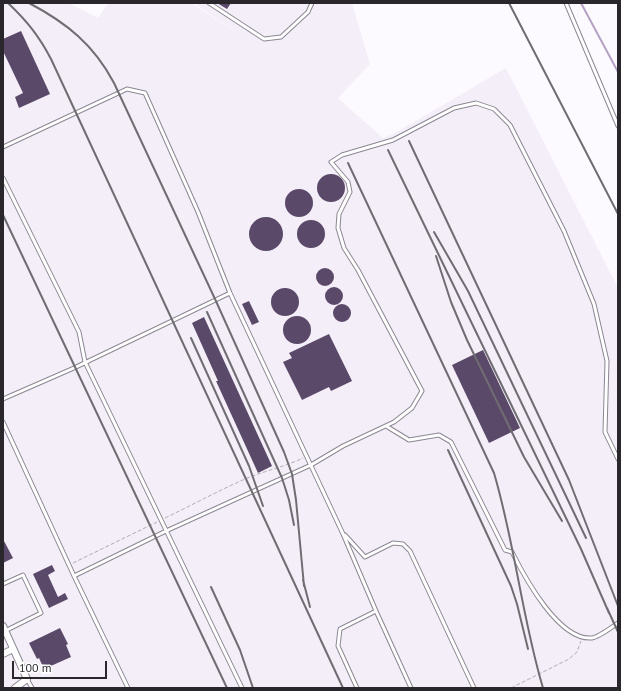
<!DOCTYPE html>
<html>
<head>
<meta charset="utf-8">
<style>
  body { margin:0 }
  #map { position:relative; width:621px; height:691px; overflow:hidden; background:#fdfaff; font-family:"PT Sans",sans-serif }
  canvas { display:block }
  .frame { position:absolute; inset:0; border:4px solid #29272b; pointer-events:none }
  .scale { position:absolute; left:12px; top:661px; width:95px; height:18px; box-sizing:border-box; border:2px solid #29272b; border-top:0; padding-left:5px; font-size:12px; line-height:14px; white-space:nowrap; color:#29272b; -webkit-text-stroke:3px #fff; paint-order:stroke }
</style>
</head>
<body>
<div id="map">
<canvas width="621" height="691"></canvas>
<div class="frame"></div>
<div class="scale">100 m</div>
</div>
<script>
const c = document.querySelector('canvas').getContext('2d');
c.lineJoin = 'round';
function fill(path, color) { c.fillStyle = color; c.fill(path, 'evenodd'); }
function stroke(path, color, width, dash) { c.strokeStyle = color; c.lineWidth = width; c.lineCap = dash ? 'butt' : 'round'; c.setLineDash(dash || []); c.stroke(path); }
fill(new Path2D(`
  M3 3H69L98 18 108 3H191L250 41 193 3H352L370 64 338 98 383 138 395 133 506 68 618 288V688H3Z`), '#f4eef9');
stroke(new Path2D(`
  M581 3 618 72`), '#b4a1c4', 2);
fill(new Path2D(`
  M217 3H231L227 9Z
  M21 31 50 94 19 108 15 97 23 93 3 51V39Z
  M317 188a14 14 0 1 1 28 0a14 14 0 1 1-28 0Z
  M285 203a14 14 0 1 1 28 0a14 14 0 1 1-28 0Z
  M249 234a17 17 0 1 1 34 0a17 17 0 1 1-34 0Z
  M297 234a14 14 0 1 1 28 0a14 14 0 1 1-28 0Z
  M316 277a9 9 0 1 1 18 0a9 9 0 1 1-18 0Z
  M325 296a9 9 0 1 1 18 0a9 9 0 1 1-18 0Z
  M271 302a14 14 0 1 1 28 0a14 14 0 1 1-28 0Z
  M249 301 259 322 252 325 242 304Z
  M333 313a9 9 0 1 1 18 0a9 9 0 1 1-18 0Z
  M283 330a14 14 0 1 1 28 0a14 14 0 1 1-28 0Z
  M204 317 272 466 258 473 216 381H218L192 323Z
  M329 334 352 381 331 391 329 387 302 400 283 362 292 358 289 353Z
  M483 350 520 428 489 443 452 365Z
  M4 541 13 558 3 563V542Z
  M52 565 55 571 48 575 58 597 65 593 68 599 49 608 33 574Z
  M60 628 68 644 66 645 71 657 44 669 39 658 37 659 29 643Z`), '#5a4968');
const service = new Path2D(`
  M209 3 264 39 281 37 308 12 312 3
  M566 3 618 126
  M3 147 127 89 145 93 198 212 230 293 343 534 376 611 411 688
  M3 178 79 332 85 362 242 688
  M3 399 74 368 230 293
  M3 422 74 576 128 688
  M386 426 409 440 439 435 451 442 505 550 512 552C525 578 559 641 592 638 599 637 612 627 618 623
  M345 535 365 557 393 543 403 544 410 551 474 688
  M74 576 166 531 311 465 343 446 394 422 412 408 422 391 358 270 344 248 338 228 339 214 350 192 348 182 331 162 342 155 393 140 454 108 476 103 494 109 510 125 564 231 594 304 607 361 605 432 618 459
  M3 584 23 575 41 613 5 631
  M27 679 32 688
  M357 688 338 646 340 629 376 611`);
const minor = new Path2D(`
  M3 626 27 679 15 688
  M3 654 13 649`);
stroke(service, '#8c8792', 5);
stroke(minor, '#8c8792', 8);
stroke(new Path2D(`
  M165 518C192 505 218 491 245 479 264 471 284 467 303 458
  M73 563 157 522
  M511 688 569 659 577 652 581 641`), '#b1aeb3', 1, [4, 2]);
stroke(service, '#fff', 3);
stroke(minor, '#fff', 6);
stroke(new Path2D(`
  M8 3C27 21 39 36 51 59L343 688
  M29 3C67 23 94 45 114 83L215 299 284 452 292 474 296 500 304 586
  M509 3 618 214
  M409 141 569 480 618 606
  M388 150 581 549 609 613
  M348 163 494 473C515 544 522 618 543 688
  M3 215 227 688
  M434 232 468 291 586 538
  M436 256 451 302 467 340 524 457 562 521
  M207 312 282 478 289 500 294 525
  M191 338 249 466 263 506
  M448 450 511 586 517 604 528 649
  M303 580 310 607
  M211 587 240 650 253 688
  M607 608 618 632`), '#706d72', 2);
</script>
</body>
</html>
